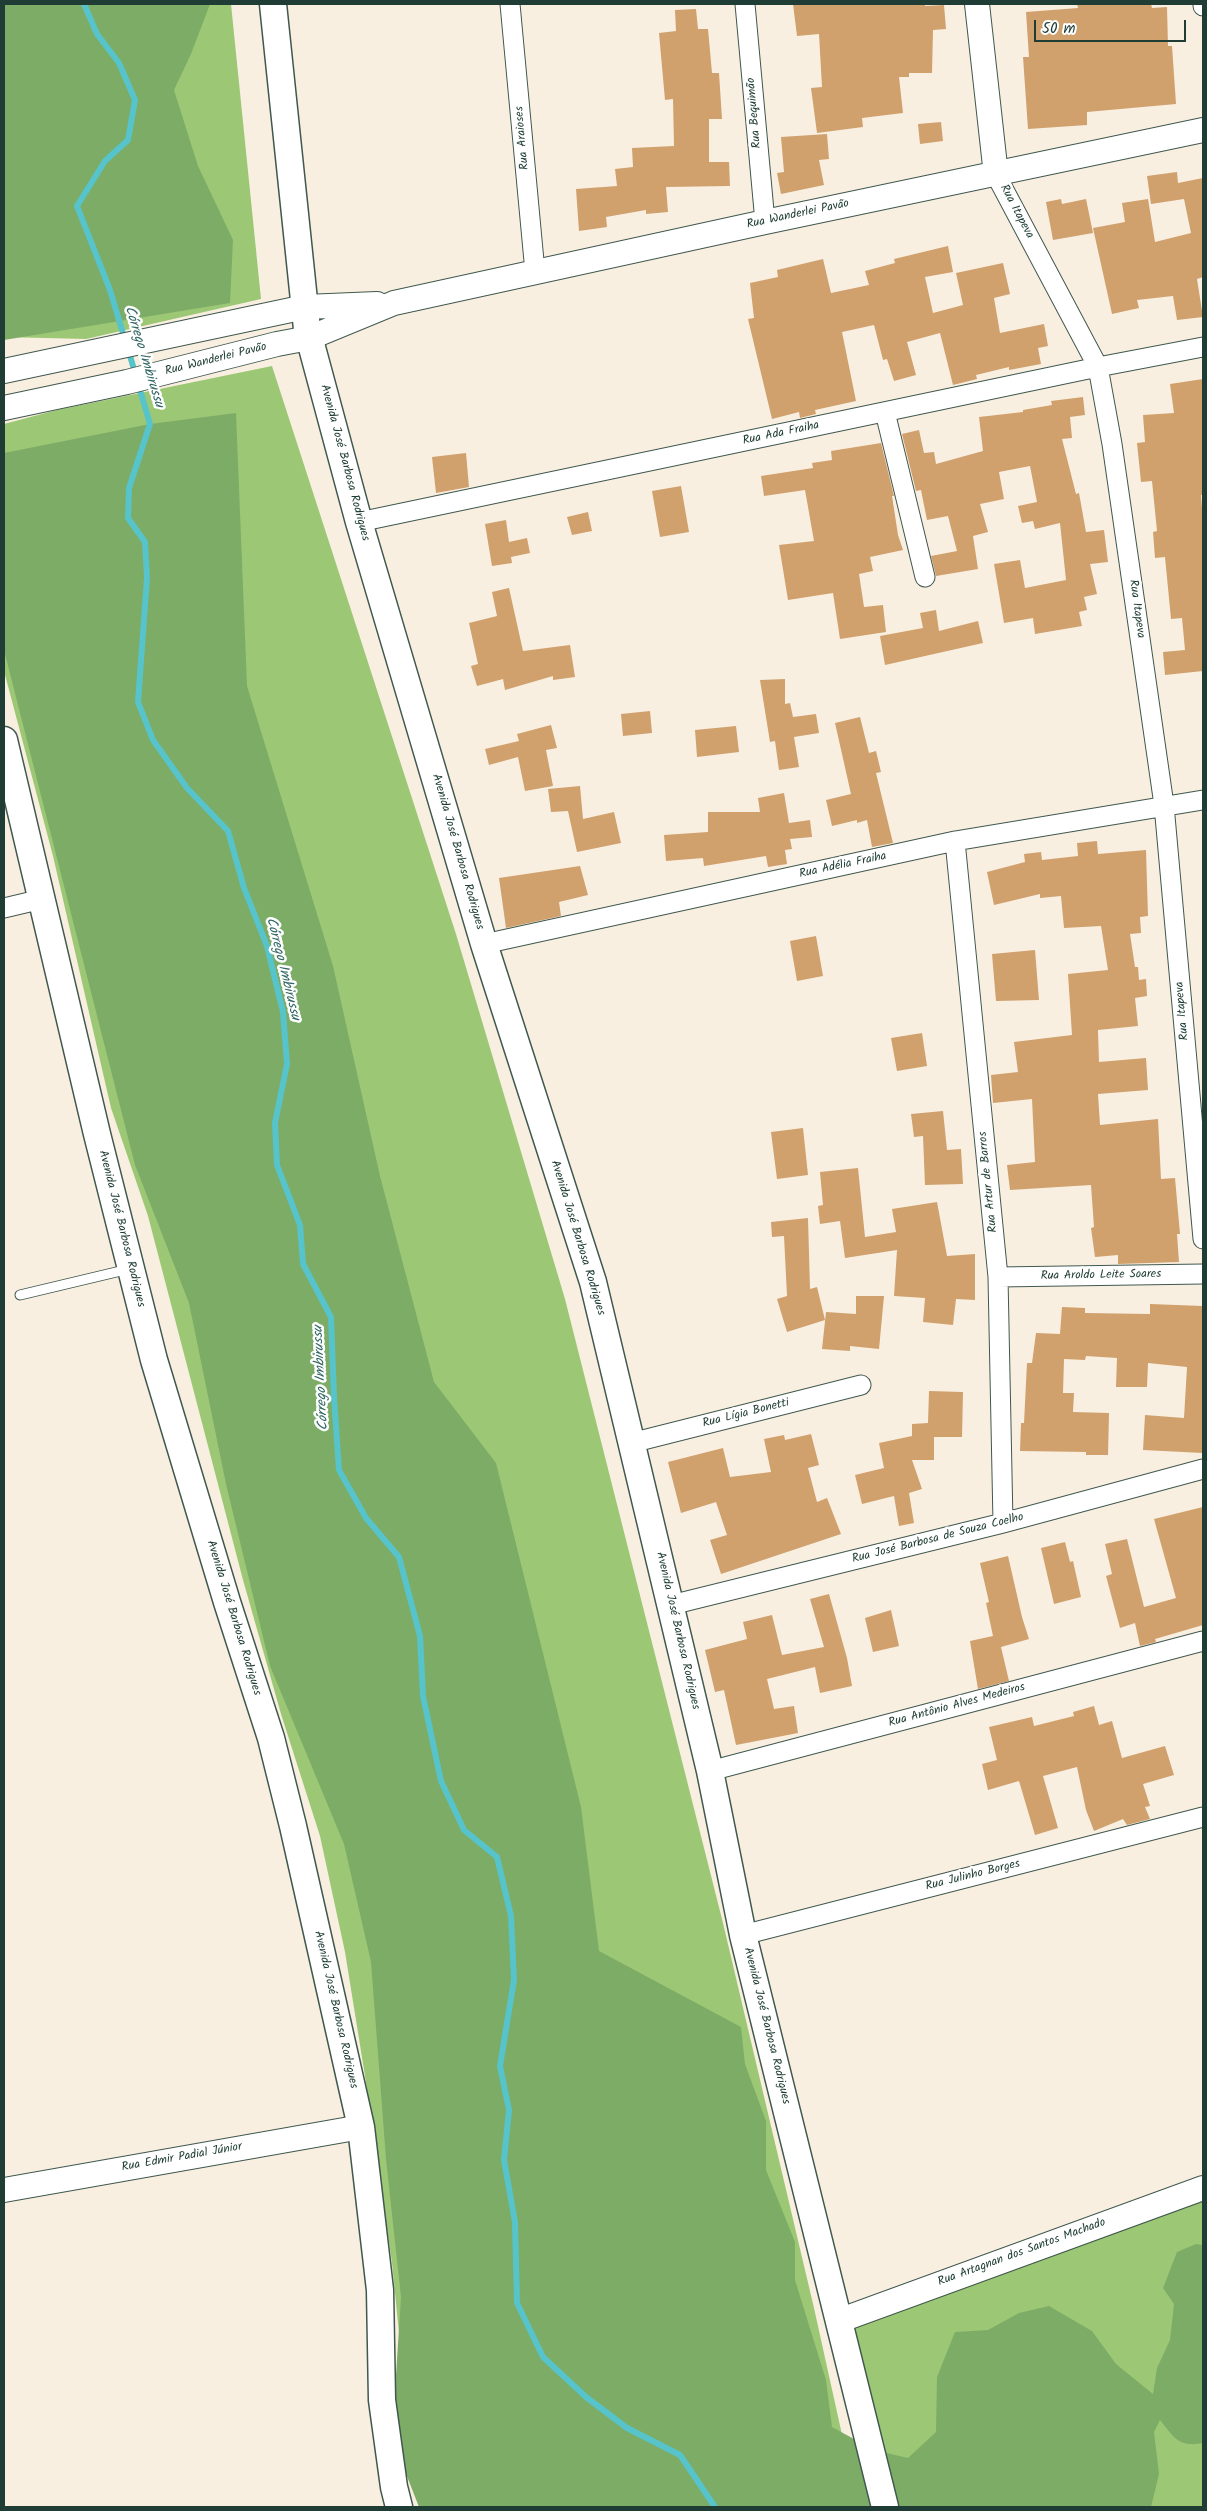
<!DOCTYPE html>
<html>
<head>
<meta charset="utf-8">
<style>
  body { margin:0 }
  #map { position:relative; width:1207px; height:2511px; overflow:hidden; background:#f9efe1; font-family:Kalam,sans-serif }
  canvas { display:block }
  .frame { position:absolute; inset:0; border:5px solid #1f3d34; pointer-events:none }
  .scale { position:absolute; left:1034px; top:20px; width:152px; height:22px; box-sizing:border-box; border:2px solid #1f3d34; border-top:0; padding-left:6px; font-size:15px; line-height:18px; white-space:nowrap; color:#1f3d34; -webkit-text-stroke:4px #fff; paint-order:stroke }
</style>
</head>
<body>
<div id="map">
<canvas width="1207" height="2511"></canvas>
<div class="frame"></div>
<div class="scale">50 m</div>
</div>
<script>
const c = document.querySelector('canvas').getContext('2d');
c.lineJoin = 'round';
function fill(path, color) { c.fillStyle = color; c.fill(path, 'evenodd'); }
function stroke(path, color, width, dash) { c.strokeStyle = color; c.lineWidth = width; c.lineCap = dash ? 'butt' : 'round'; c.setLineDash(dash || []); c.stroke(path); }
function label(font, color, halo, rows, align = 'center') {
  c.font = font + ' Kalam,sans-serif'; c.lineWidth = 5; c.setLineDash([]); c.textBaseline = 'middle'; c.strokeStyle = halo; c.fillStyle = color; for (const [text, x, y, turn = 0] of rows) {
    c.save(); c.translate(x, y); c.rotate((+turn || 0) * Math.PI / 180); c.textAlign = isNaN(turn) ? turn : align; if (halo) c.strokeText(text, 0, 0); c.fillText(text, 0, 0); c.restore();
  }
}
fill(new Path2D(`
  M4 4H231L261 299 86 339 4 337Z
  M272 366 456 934 565 1299 723 1923 814 2308 858 2507 403 2373 392 2263 365 2076 345 1952 320 1836 281 1714 243 1580 148 1216 111 1108 53 856 4 671V424L57 410Z
  M1203 2188V2507H885L841 2320Z`), '#9cc875');
fill(new Path2D(`
  M4 4H210L191 54 174 90 198 166 233 240 230 303 4 340Z
  M236 413 247 686 333 966 380 1176 434 1382 496 1463 581 1807 599 1951 741 2027 745 2064 766 2121V2170L795 2242V2280L826 2380 832 2427 874 2450 908 2458 936 2432 937 2377 955 2332 988 2330 1019 2313 1049 2306 1092 2331 1116 2364 1153 2394 1157 2368 1170 2340 1174 2304 1163 2288 1177 2252 1196 2244 1203 2245V2443C1178 2448 1173 2436 1160 2420L1154 2432 1159 2474 1151 2507H419L392 2438 401 2297 386 2159 371 1962 344 1844 270 1666 226 1484 189 1303 135 1165 4 650V453L150 424Z`), '#7dac66');
stroke(new Path2D(`
  M84 4 97 34 119 63 135 100 128 140 105 161 77 206 110 290 125 340
  M128 349 150 424 129 488 128 518 145 542 147 578 138 702 153 740 187 788 228 831 244 888 267 946 283 1012 287 1064 275 1123 277 1165 300 1225 303 1264 331 1317 334 1397 339 1470 366 1518 399 1557 420 1636 423 1696 441 1781 464 1830 497 1857 511 1916 514 1980 500 2066 509 2110 504 2160 515 2222 517 2303 543 2357 586 2397 627 2428 680 2455 715 2507`), '#56c4ca', 6);
fill(new Path2D(`
  M793 4H925V6L944 5 946 29 933 30 932 73H909V77H899L903 113 862 118 863 127 817 133 811 88 822 87 819 34 797 36Z
  M1077 4H1151L1152 8 1167 7 1168 46H1172L1176 104 1087 112V125L1028 129 1023 57H1029L1026 12 1078 8Z
  M696 9 698 29H708L712 73H719L722 119H709V162H729L730 186 666 187 668 212 646 214V210L606 217 607 227 579 231 576 189 617 186 615 169 633 167 632 148 674 146 673 99 665 100 659 33 676 31 675 10Z
  M941 122 943 141 920 144 918 124Z
  M827 134 829 159 819 160 824 185 781 194 777 173 784 172 781 137Z
  M1177 172 1178 183 1203 178V277L1197 279 1203 317 1177 320 1173 296 1137 300 1139 308 1112 314 1093 228 1125 222 1122 203 1148 199 1155 242 1191 233 1184 199 1151 204 1147 176Z
  M1061 199 1062 204 1086 199 1093 233 1053 240 1046 202Z
  M948 246 953 272 925 277 933 313 963 305 956 273 1003 263 1010 294 994 298 1000 333 1044 324 1048 346 1038 348 1041 364 1009 370V367L976 375 977 379 953 385 940 333 907 342 916 375 894 381 887 359 883 360 874 325 842 332 856 401 815 410 816 414 800 418 799 412 772 419 748 319 754 318 750 283 778 277 777 270 823 259 831 293 869 285 865 271 895 263 894 259Z
  M1203 379V495H1201L1203 522V671L1165 675 1163 652 1185 650 1182 618 1171 619 1165 557 1155 558 1153 532 1157 531 1152 481 1141 482 1137 443 1145 442 1143 415 1174 413 1170 384Z
  M1083 397 1085 415 1070 417 1072 438 1062 439 1076 494 1079 493 1086 532 1104 530 1108 562 1090 564 1097 594 1084 597 1087 610 1079 612 1082 626 1035 634 1033 618 1004 623 994 564 1020 560 1025 588 1066 580 1060 523 1035 529 1033 521 1022 523 1018 506 1037 502 1030 466 999 472 1004 499 980 504 988 532 973 536 978 569 936 576 931 556 957 551 948 516 927 520 921 490 916 491 902 434 919 430 924 453 934 452 936 464 983 451 979 417 1023 412V410L1052 405 1051 401Z
  M881 443 894 496H892L898 535 903 550 870 557 873 571 859 574 864 607 883 605 886 632 840 639 833 593 788 600 779 545 814 541 805 490 764 496 761 476 813 468 812 463 832 460 831 451Z
  M466 453 469 487 436 493 432 457Z
  M681 486 689 532 660 537 652 491Z
  M588 512 592 531 572 535 567 517Z
  M506 520 509 542 527 538 530 553 511 557 512 563 492 566 485 524Z
  M509 588 523 651 570 645 575 677 553 680V676L505 690 503 679 477 686 471 666 478 664 469 623 497 616 492 592Z
  M936 610 939 631 978 621 983 643 885 665 880 636 923 628 920 613Z
  M785 679V704L790 703 793 717 816 714 819 733 794 737 799 767 779 770 775 741 770 742 760 680Z
  M650 711 652 733 623 736 621 714Z
  M860 717 869 753 876 751 881 772 876 773 893 843 872 847 867 820 857 823V820L832 826 826 800 851 794 835 723Z
  M551 725 557 748 546 750 553 786 525 791 518 757 489 765 485 749 519 741 517 734Z
  M736 726 739 752 697 757 695 730Z
  M580 786 583 819 614 812 621 843 577 852 568 811 551 812 548 789Z
  M784 793 789 823 810 820 812 837 790 839 792 849 785 850 787 864 768 867 766 856 704 866 703 858 666 861 664 835 708 832V812H760L758 798Z
  M1097 841 1098 854 1146 850 1148 916 1140 917 1141 933 1130 934 1135 967H1138L1139 980 1146 979 1147 996 1135 998 1138 1026 1098 1030 1099 1062 1146 1058 1148 1090 1098 1094 1100 1125 1158 1119 1161 1179 1175 1178 1180 1234H1177L1179 1262 1118 1264V1255L1095 1257 1091 1228 1094 1227 1091 1185 1010 1190 1007 1165 1035 1162 1032 1099 993 1103 991 1075 1018 1072 1014 1042 1072 1035 1068 974 1108 970 1101 926 1064 928 1061 896 1040 898V894L994 905 987 872 1025 862 1024 854 1041 852 1042 860 1078 856 1077 843Z
  M580 866 588 895 559 902 561 916 506 928 499 878Z
  M816 936 823 976 797 981 790 941Z
  M1035 950 1039 1000 996 1001 992 954Z
  M922 1033 927 1066 897 1071 891 1038Z
  M943 1111 947 1150 961 1149 963 1184 925 1185 923 1136 914 1137 911 1114Z
  M803 1128 808 1175 777 1179 771 1132Z
  M858 1168 865 1237 896 1232 892 1209 937 1202 947 1256 975 1254V1300L956 1299 953 1325 923 1322 925 1298 894 1296 897 1250 845 1258 840 1221 820 1224 818 1206 823 1205 820 1172Z
  M808 1218 810 1289 817 1287 825 1320 787 1332 777 1299 787 1296 784 1236 772 1237 771 1222Z
  M856 1296H884L879 1349 850 1346V1351L822 1349 826 1312 856 1314Z
  M1150 1304 1203 1306V1453L1143 1450 1145 1415 1184 1418 1187 1367 1148 1363 1147 1387H1116L1117 1358 1086 1356 1085 1360 1064 1359 1063 1393H1074L1073 1412 1109 1413 1108 1455H1086V1452L1020 1451 1021 1423H1024L1027 1363H1032L1036 1333 1060 1334 1062 1307 1085 1308V1313L1150 1314Z
  M929 1391 963 1392 962 1437H934V1460H912L922 1489 909 1493 914 1523 899 1526 894 1496 862 1504 855 1475 884 1468 879 1443 912 1436V1424L928 1423Z
  M811 1434 819 1465 808 1468 817 1502 827 1498 841 1534 721 1574 710 1540 727 1535 716 1502 681 1513 668 1462 723 1448 730 1477 771 1472 764 1439 784 1435 785 1440Z
  M1203 1507V1625L1155 1639 1156 1642 1140 1646 1135 1623 1120 1628 1106 1576 1112 1574 1105 1544 1127 1539 1144 1607 1176 1598 1154 1519Z
  M1065 1542 1070 1562 1073 1561 1081 1597 1054 1604 1041 1548Z
  M1008 1556 1022 1617 1029 1639 1001 1647 1009 1681 978 1689 970 1641 993 1636 986 1603 989 1602 980 1563Z
  M829 1594 847 1658 852 1686 820 1693 815 1667 767 1679 774 1709 794 1706 798 1733 736 1745 724 1690 715 1692 705 1650 747 1639 743 1622 772 1615 782 1655 824 1647 810 1599Z
  M891 1610 899 1646 873 1652 865 1618Z
  M1094 1706 1099 1725 1112 1721 1122 1758 1165 1746 1174 1775 1143 1784 1150 1806 1145 1807 1150 1819 1127 1825 1123 1819 1094 1831 1086 1810 1077 1767 1043 1776 1058 1828 1035 1835 1019 1781 988 1790 982 1764 997 1760 989 1727 1032 1717 1034 1726 1074 1716 1073 1712Z`), '#d0a06d');
const service = new Path2D(`
  M20 1295 129 1269`);
const minor = new Path2D(`
  M510 4 535 272
  M745 4 765 222
  M1203 4V6
  M996 175 1098 367 1112 444 1164 805 1203 1239
  M885 412 925 577
  M359 522 1098 367 1203 347
  M955 841 998 1277 1003 1523
  M4 908 42 899
  M484 944 955 841 1203 800
  M998 1277 1203 1274
  M631 1443 861 1385
  M671 1605 1003 1523 1203 1469
  M710 1771 1203 1641
  M743 1935 1203 1817`);
const tertiary = new Path2D(`
  M977 4 996 175
  M4 371 305 307 377 304
  M4 408 127 382 277 344 309 338 394 303 765 222 1203 130
  M4 2190 361 2127
  M841 2320 1203 2188`);
const secondary = new Path2D(`
  M273 4 307 329 359 522 484 944 593 1282 710 1771 743 1935 885 2507
  M4 740 97 1134 154 1360 227 1602 271 1738 293 1826 361 2127 380 2290 382 2400 394 2487 399 2507`);
stroke(service, '#40584e', 11);
stroke(minor, '#40584e', 21);
stroke(tertiary, '#40584e', 26);
stroke(secondary, '#40584e', 29);
stroke(service, '#fff', 9);
stroke(minor, '#fff', 19);
stroke(tertiary, '#fff', 24);
stroke(secondary, '#fff', 26);
label('12px', '#1f3d34', '#fff', [
  ["Rua Bequimão",755,113,-95],
  ["Rua Araioses",523,138,-95],
  ["Rua Itapeva",1016,212,62],
  ["Rua Wanderlei Pavão",798,215,-12],
  ["Rua Wanderlei Pavão",216,360,-14],
  ["Rua Ada Fraiha",781,434,-12],
  ["Avenida José Barbosa Rodrigues",344,463,75],
  ["Rua Itapeva",1136,609,82],
  ["Avenida José Barbosa Rodrigues",457,852,74],
  ["Rua Adélia Fraiha",843,866,-12],
  ["Rua Itapeva",1183,1011,-95],
  ["Rua Artur de Barros",989,1182,-96],
  ["Avenida José Barbosa Rodrigues",121,1229,76],
  ["Avenida José Barbosa Rodrigues",577,1238,73],
  ["Rua Aroldo Leite Soares",1101,1276,-1],
  ["Rua Lígia Bonetti",746,1414,-14],
  ["Rua José Barbosa de Souza Coelho",938,1539,-14],
  ["Avenida José Barbosa Rodrigues",233,1618,73],
  ["Avenida José Barbosa Rodrigues",677,1631,77],
  ["Rua Antônio Alves Medeiros",957,1706,-15],
  ["Rua Julinho Borges",973,1876,-14],
  ["Avenida José Barbosa Rodrigues",335,2010,77],
  ["Avenida José Barbosa Rodrigues",766,2026,76],
  ["Rua Edmir Padial Júnior",182,2158,-10],
  ["Rua Artagnan dos Santos Machado",1022,2253,-20]
]);
label('italic 14px', '#306661', '#fff', [
  ["Córrego Imbirussu",143,357,73],
  ["Córrego Imbirussu",282,969,76],
  ["Córrego Imbirussu",322,1378,-93]
]);
</script>
</body>
</html>
